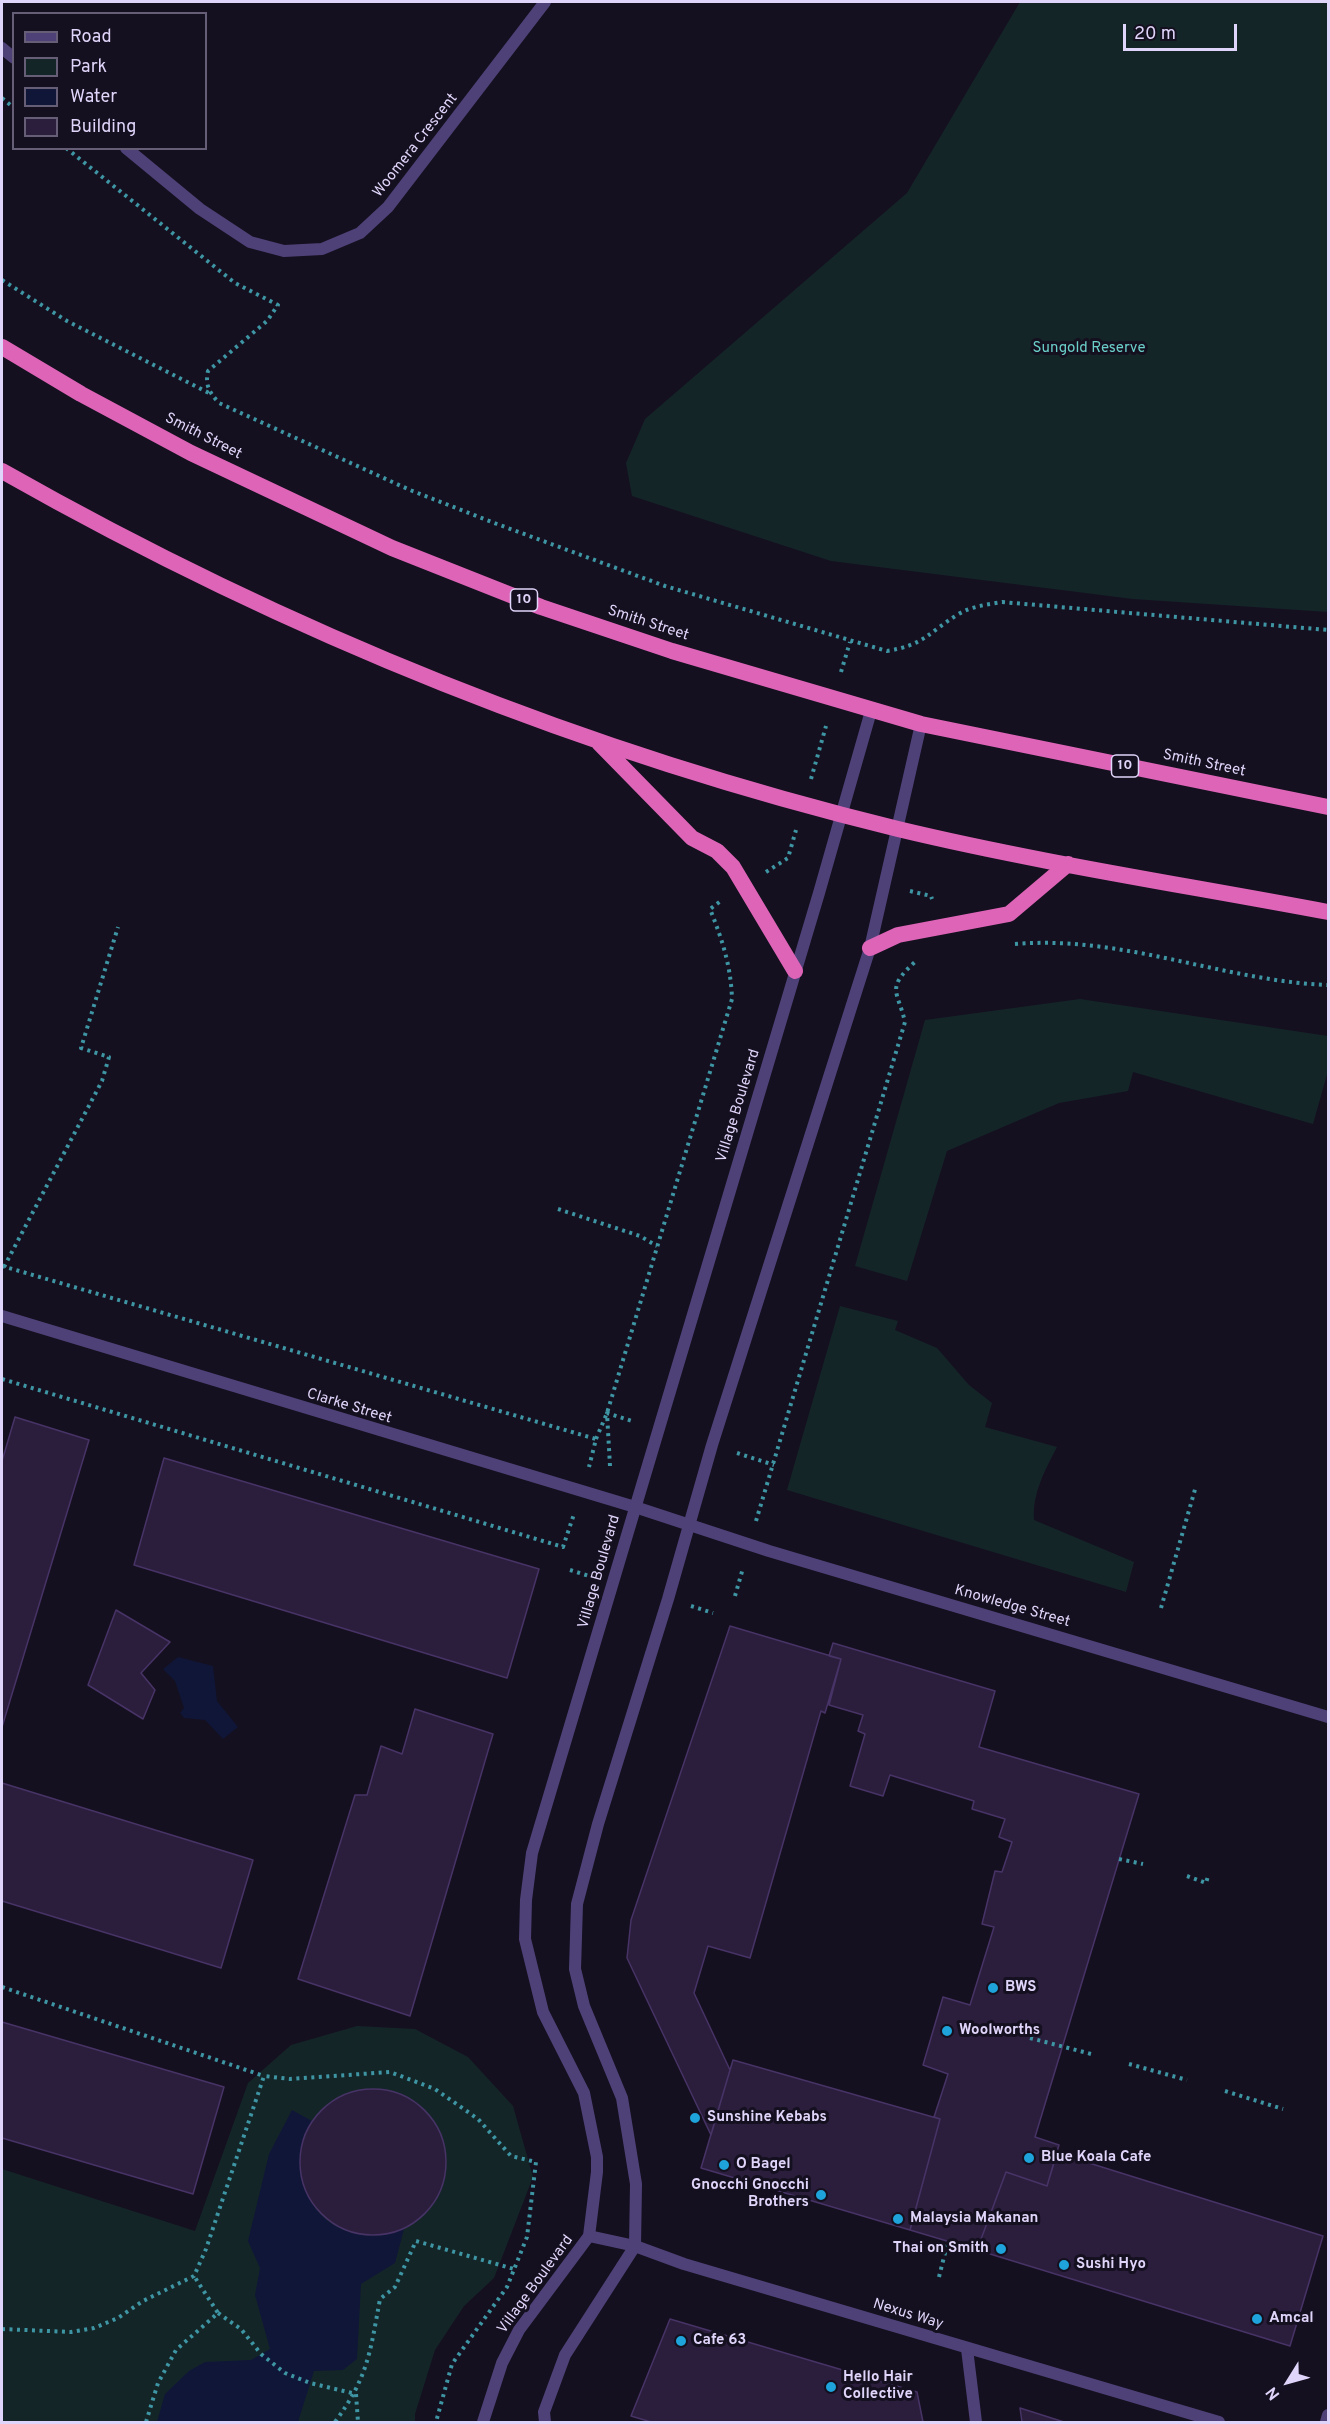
<!DOCTYPE html>
<html>
<head>
<meta charset="utf-8">
<style>
  body { margin:0 }
  #map { position:relative; width:1330px; height:2424px; overflow:hidden; background:#15101f; font-family:Overpass,sans-serif }
  canvas { display:block }
  .frame { position:absolute; inset:0; border:3px solid #dfd4f9; pointer-events:none }
  .legend { position:absolute; left:12px; top:12px; width:195px; height:138px; box-sizing:border-box; background:#15101f; border:2px solid #665e76; margin:0; padding:8px 10px; list-style:none; font-size:18px; color:#dfd4f9 }
  .legend li { display:flex; align-items:center; gap:12px; height:30px }
  .legend b { width:30px; border:2px solid #665e76 }
  .north { position:absolute; left:1258px; top:2352px; width:60px; height:60px; -webkit-text-stroke:4px #15101f; paint-order:stroke; rotate:233deg; font-size:16px; font-weight:700; line-height:24px; text-align:center; color:#dfd4f9 }
  .north::after { content:''; display:block; margin:auto; width:21px; height:27px; background:#dfd4f9; clip-path:polygon(50% 0,100% 100%,50% 72%,0 100%) }
  .scale { position:absolute; left:1123px; top:24px; width:114px; height:27px; box-sizing:border-box; border:3px solid #dfd4f9; border-top:0; padding-left:8px; font-size:18px; line-height:21px; white-space:nowrap; color:#dfd4f9; -webkit-text-stroke:4px #15101f; paint-order:stroke }
</style>
</head>
<body>
<div id="map">
<canvas width="1330" height="2424"></canvas>
<div class="frame"></div>
<ul class="legend">
<li><b style="height:8px;background:#4e4178"></b>Road</li>
<li><b style="height:16px;background:#142528"></b>Park</li>
<li><b style="height:16px;background:#101638"></b>Water</li>
<li><b style="height:16px;background:#2b1e3d"></b>Building</li>
</ul>
<div class="north">N</div>
<div class="scale">20 m</div>
</div>
<script>
const c = document.querySelector('canvas').getContext('2d');
c.lineJoin = 'round';
function fill(path, color) { c.fillStyle = color; c.fill(path, 'evenodd'); }
function stroke(path, color, width, dash) { c.strokeStyle = color; c.lineWidth = width; c.lineCap = dash ? 'butt' : 'round'; c.setLineDash(dash || []); c.stroke(path); }
function label(font, color, halo, rows, align = 'center') {
  c.font = font + ' Overpass,sans-serif'; c.lineWidth = 6; c.setLineDash([]); c.textBaseline = 'middle'; c.strokeStyle = halo; c.fillStyle = color; for (const [text, x, y, turn = 0] of rows) {
    c.save(); c.translate(x, y); c.rotate((+turn || 0) * Math.PI / 180); c.textAlign = isNaN(turn) ? turn : align; if (halo) c.strokeText(text, 0, 0); c.fillText(text, 0, 0); c.restore();
  }
}
fill(new Path2D(`
  M1020 2H1328V612L1133 599 831 561 632 496 626 463 645 419 907 193Z
  M1080 999 1328 1036V1071L1313 1124 1133 1072 1128 1091 1059 1103 947 1151 907 1281 855 1266 925 1020Z
  M840 1306 898 1321 895 1330 937 1348 969 1385 992 1403 985 1427 1057 1447C1045 1470 1032 1494 1034 1520L1134 1562 1126 1592 787 1490Z
  M357 2026 415 2029 468 2057 513 2106 533 2177 494 2278 464 2306 435 2350 415 2414V2422H2V2169L195 2231 248 2083 291 2045Z`), '#142528');
fill(new Path2D(`
  M178 1657 213 1666 217 1701 238 1727 223 1739 205 1720 184 1718 180 1713 184 1708 175 1681 163 1669Z
  M292 2110 312 2121C289 2168 304 2226 363 2235 377 2237 391 2233 404 2229L395 2263 361 2284 357 2359 343 2370 314 2371 298 2422H157L165 2394 189 2371 205 2362 251 2360 270 2349 255 2295 260 2268 248 2241 269 2154Z`), '#101638');
const building = new Path2D(`
  M15 1417 89 1440 2 1727V1461Z
  M164 1458 539 1569 507 1678 134 1565Z
  M116 1610 170 1642 141 1673 155 1690 143 1719 88 1685Z
  M730 1626 841 1659 825 1713 821 1711 750 1958 708 1946 694 1993 730 2070 711 2135 627 1958 631 1920Z
  M833 1643 995 1691 979 1747 1139 1794 1035 2137 1059 2145 1047 2186 1006 2172 977 2250 910 2230 940 2119 934 2117 948 2074 923 2065 943 1997 970 2005 994 1927 982 1924 995 1871 1002 1872 1012 1842 999 1837 1005 1819 972 1809 974 1801 890 1775 883 1796 850 1786 865 1734 858 1731 863 1715 829 1705 841 1659 829 1656Z
  M415 1709 493 1734 410 2016 298 1979 355 1795H367L381 1746 402 1754Z
  M2 1783 253 1860 221 1968 2 1901Z
  M2 2022 224 2087 193 2194 2 2138Z
  M733 2060 940 2119 910 2230 701 2168Z
  M300 2162a73 73 0 1 1 146 0a73 73 0 1 1-146 0Z
  M1057 2153 1323 2236 1290 2346 977 2250 1006 2172 1047 2186Z
  M670 2319 917 2392 923 2422H651L631 2416Z
  M1020 2408 1064 2422H1022Z`);
fill(building, '#2b1e3d');
stroke(building, '#473366', 1.5);
stroke(new Path2D(`
  M2 98 14 108
  M66 148 235 283 278 305 267 321 208 371C205 385 209 392 219 403L410 490 497 524 665 586 887 651C924 645 928 633 957 615 971 606 986 605 1002 602L1328 630
  M2 280 67 321 211 394
  M841 672 850 642
  M811 779 826 726
  M766 872 788 858 796 830
  M910 891 931 896 932 899
  M1015 944C1125 935 1222 981 1328 985
  M558 1209 640 1236 657 1246
  M2 1266 596 1439 589 1467
  M4 1267 102 1081 109 1057 81 1048 118 927
  M2 1379 563 1547 574 1514
  M596 1439 607 1413 732 999C731 966 722 939 710 909L722 900
  M737 1453 774 1465
  M610 1466 607 1413 635 1422
  M756 1521 905 1022C898 991 885 989 915 962
  M570 1570 589 1576
  M735 1596 743 1568
  M691 1606 713 1613
  M1161 1608 1196 1486
  M1119 1859 1143 1864
  M1187 1876 1206 1883 1208 1876
  M2 1987 264 2076
  M1030 2038 1095 2055
  M1129 2064 1187 2080
  M1225 2091 1283 2109
  M939 2277 948 2241
  M218 2313 241 2329 261 2354 285 2373 310 2383 356 2394 358 2422
  M2 2329 71 2332 94 2328 118 2318 143 2301 194 2276 206 2249 264 2076 290 2079 390 2072 435 2089 478 2119 511 2156 536 2162 527 2237 507 2287 452 2364 436 2422
  M146 2422 158 2383 176 2350 218 2313 194 2276
  M335 2422C368 2377 370 2353 380 2299L395 2287 416 2241 514 2269`), '#3e95a3', 4, [3, 4.5]);
stroke(new Path2D(`
  M967 2349 976 2422`), '#4e4178', 12);
stroke(new Path2D(`
  M2 48 14 58
  M126 148 200 209 250 242 284 251 322 249 360 233 388 207 545 2
  M2 1316 635 1507 769 1551 1328 1717
  M589 2236 635 2246 684 2264 1219 2422
  M1326 2422 1328 2415`), '#4e4178', 12);
stroke(new Path2D(`
  M483 2422 502 2363 519 2330 589 2236 597 2172V2157L584 2093 543 2012 525 1939 526 1900 532 1853 819 893 871 711
  M545 2422 544 2412 565 2355 635 2246 636 2184 622 2098 584 2006 575 1969 577 1904 598 1824 668 1599 712 1445 870 948 921 724`), '#4e4178', 12);
stroke(new Path2D(`
  M2 347 81 394 191 453 392 548 541 607 672 651 921 724 1328 807
  M2 471C284 631 582 752 898 829 1040 863 1185 885 1328 912
  M599 743 692 838 717 851 733 867 795 971
  M870 948 898 935 1009 914 1068 864`), '#de64b8', 16);
for (const [x, y, r, color] of [
  [993,1988,6,"#1ea3da"],
  [947,2031,6,"#1ea3da"],
  [695,2118,6,"#1ea3da"],
  [1029,2158,6,"#1ea3da"],
  [724,2165,6,"#1ea3da"],
  [821,2195,6,"#1ea3da"],
  [898,2219,6,"#1ea3da"],
  [1001,2249,6,"#1ea3da"],
  [1064,2265,6,"#1ea3da"],
  [1257,2319,6,"#1ea3da"],
  [681,2341,6,"#1ea3da"],
  [831,2387,6,"#1ea3da"]
]) { const dot = new Path2D(); dot.arc(x, y, r, 0, 2 * Math.PI); c.fillStyle = color; c.fill(dot); stroke(dot, '#15101f', 2); }
for (const [x, y, w] of [
  [524,600,27],
  [1125,766,27]
]) { const box = new Path2D(); box.roundRect(x - w / 2, y - 11, w, 22, 4.5); c.fillStyle = '#15101f'; c.fill(box); stroke(box, '#dfd4f9', 1.5); }
label('bold 14px', '#dfd4f9', null, [
  ["10",524,600],
  ["10",1125,766]
]);
label('15px', '#dfd4f9', '#15101f', [
  ["Woomera Crescent",416,146,-52],
  ["Smith Street",203,437,27],
  ["Smith Street",648,624,18],
  ["Smith Street",1204,764,12],
  ["Village Boulevard",739,1106,-73],
  ["Clarke Street",349,1407,17],
  ["Village Boulevard",600,1572,-74],
  ["Knowledge Street",1012,1607,16],
  ["Village Boulevard",536,2285,-54],
  ["Nexus Way",908,2315,17]
]);
label('15px', '#6acfc9', '#15101f', [
  ["Sungold Reserve",1089,349]
]);
label('bold 15px', '#dfd4f9', '#15101f', [
  ["BWS",1005,1988],
  ["Woolworths",959,2031],
  ["Sunshine Kebabs",707,2118],
  ["Blue Koala Cafe",1041,2158],
  ["O Bagel",736,2165],
  ["Gnocchi Gnocchi",809,2186,"right"],
  ["Brothers",809,2203,"right"],
  ["Malaysia Makanan",910,2219],
  ["Thai on Smith",989,2249,"right"],
  ["Sushi Hyo",1076,2265],
  ["Amcal",1269,2319],
  ["Cafe 63",693,2341],
  ["Hello Hair",843,2378],
  ["Collective",843,2395]
], 'left');
</script>
</body>
</html>
